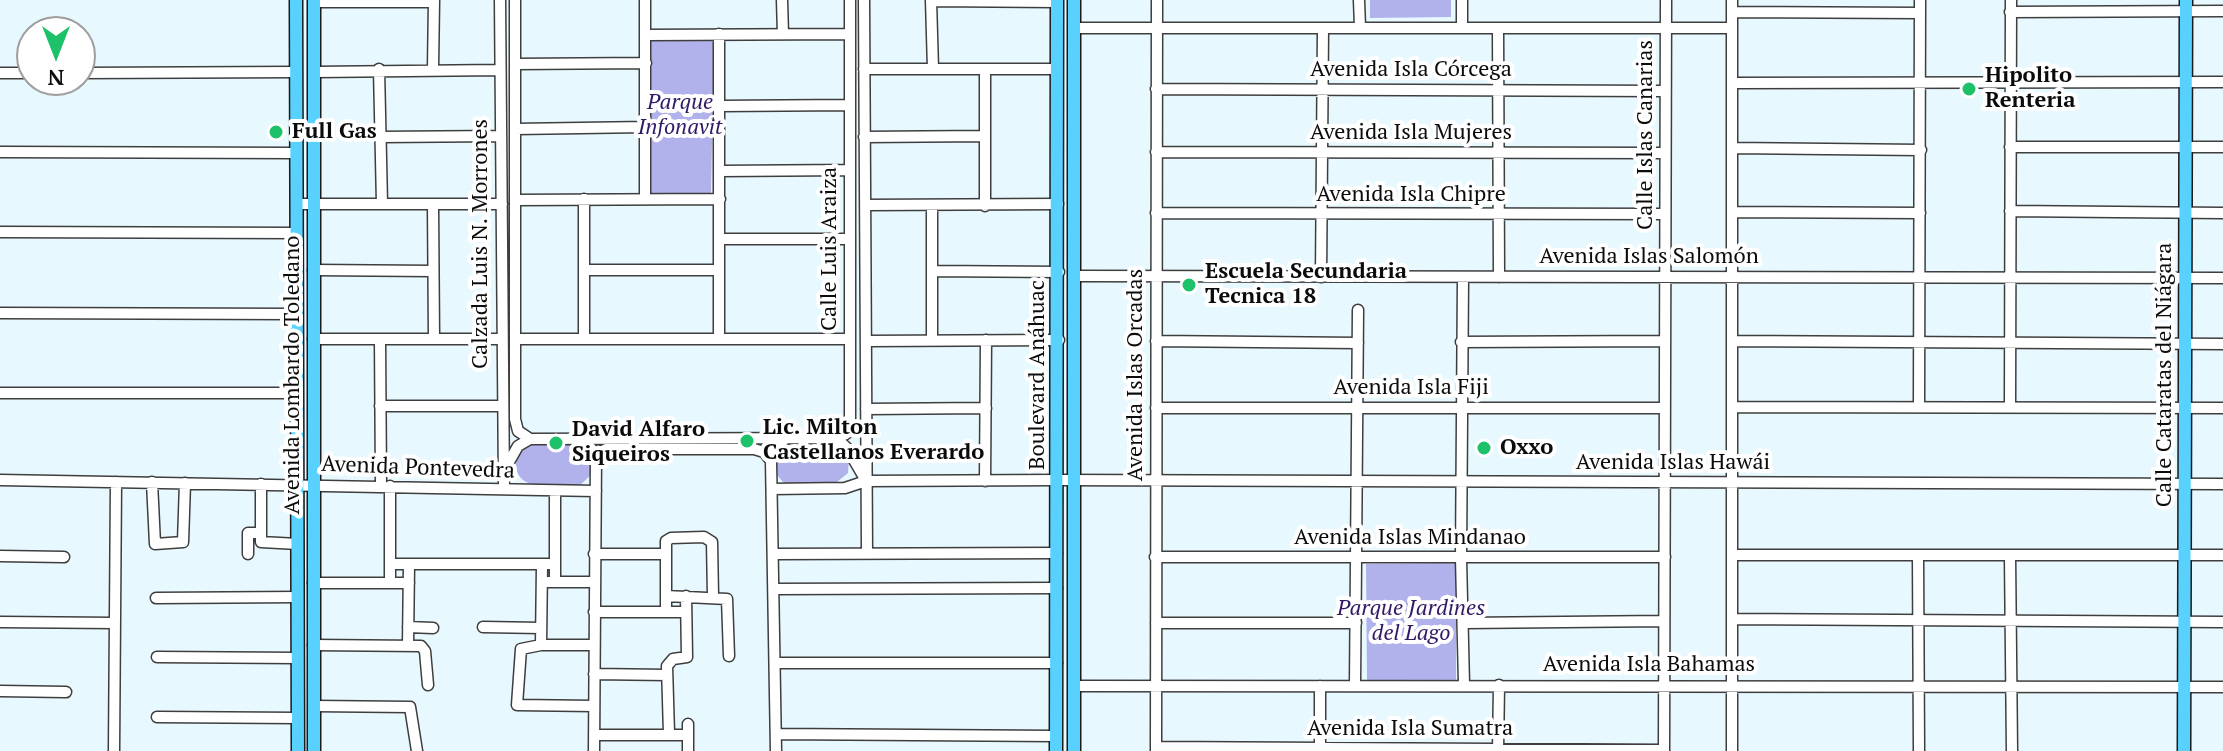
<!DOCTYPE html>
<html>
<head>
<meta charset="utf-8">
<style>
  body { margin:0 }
  #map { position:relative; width:2223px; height:751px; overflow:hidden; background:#e8f8ff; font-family:"PT Serif",serif }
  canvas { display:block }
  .north { position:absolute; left:16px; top:16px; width:80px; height:80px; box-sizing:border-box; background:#fff; border:2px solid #9d9d9d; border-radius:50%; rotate:180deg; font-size:22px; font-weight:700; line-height:32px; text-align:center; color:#0b0b0b }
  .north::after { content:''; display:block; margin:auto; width:28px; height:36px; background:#1dc16a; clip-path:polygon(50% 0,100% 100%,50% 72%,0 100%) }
</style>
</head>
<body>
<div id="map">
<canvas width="2223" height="751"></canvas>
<div class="north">N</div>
</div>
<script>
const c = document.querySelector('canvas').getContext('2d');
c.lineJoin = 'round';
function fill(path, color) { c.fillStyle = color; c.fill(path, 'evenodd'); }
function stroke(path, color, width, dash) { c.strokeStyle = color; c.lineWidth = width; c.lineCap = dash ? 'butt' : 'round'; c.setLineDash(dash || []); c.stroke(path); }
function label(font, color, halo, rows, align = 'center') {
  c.font = font + ' "PT Serif",serif'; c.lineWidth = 8; c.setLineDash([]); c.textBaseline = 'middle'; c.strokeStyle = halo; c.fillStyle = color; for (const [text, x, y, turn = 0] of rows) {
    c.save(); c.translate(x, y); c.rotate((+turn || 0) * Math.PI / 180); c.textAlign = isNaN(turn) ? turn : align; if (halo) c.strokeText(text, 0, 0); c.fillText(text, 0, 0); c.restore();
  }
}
fill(new Path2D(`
  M1370 0H1451V17L1370 18Z
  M714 37 711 194 648 193 646 39Z
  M790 442H835L849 458 848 473 832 486 784 483 776 474 774 457Z
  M529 443 581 444 592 454 593 473 578 487C558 486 517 493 516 465 516 455 522 449 529 443Z
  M1456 563V680H1367L1366 564Z`), '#b1b1eb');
const minor = new Path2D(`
  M500 0 504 487
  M515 0V419L518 431 530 439
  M782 0 783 34
  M864 0 867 552
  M931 0 933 69
  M1359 0 1360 27
  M1462 0V27
  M1732 0V751
  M931 1 1057 2
  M314 2H434
  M1732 12 1920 13
  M2010 12 2223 11
  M1074 28H1732
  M1498 28 1499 277
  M646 35 850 34
  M515 64 646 63
  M379 69 382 204
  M433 69 434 0
  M864 69H1057
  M985 69V206
  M315 72 500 70
  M0 73H32
  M80 73 296 72
  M1732 83 2223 82
  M1156 89 1665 91
  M719 106 849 105
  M515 129 646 127
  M380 137 501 136
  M864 137 985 136
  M2010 147H2223
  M1732 148 1921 150
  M0 152 297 153
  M1156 152 1665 153
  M720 171 850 170
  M645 198V0
  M584 199V339
  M516 200 720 199
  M297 204H502
  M433 204 434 339
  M865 205 1058 204
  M2010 211 2223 213
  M1732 212 1920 213
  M1156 213 1665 214
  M0 232 297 233
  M719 239H850
  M313 270 433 271
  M584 270H719
  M932 271 1059 272
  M1075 276 2223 278
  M1321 277 1323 28
  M1463 277 1461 558 1464 685
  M0 313 297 314
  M313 339H502
  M380 339 381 486
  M515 339H850
  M719 339V34
  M932 340V205
  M867 341 1059 340
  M1156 341 1358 343
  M1732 341 2223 344
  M1461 342 1665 341
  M0 393H297
  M380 406H502
  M1919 406 1920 0
  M1732 407 2223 408
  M2010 407 2011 0
  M1156 408H1665
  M866 409 986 408
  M836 438 846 434 850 419V0
  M836 438 847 448 865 479
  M584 439 596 455 594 751
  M596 455 606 449H754L764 452 771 461
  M506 467 518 446 530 439 836 438
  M0 480 596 491
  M985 481 986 340
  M152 482 155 544 183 542 185 483
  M261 484V542L298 544
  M390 486V583
  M772 489 845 488 866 481 1057 480 2223 484
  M248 554V533H260
  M594 554H666
  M774 554 1057 553
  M1732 555H2223
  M0 556 64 557
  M1918 556 1919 751
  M2010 556 2012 751
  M1155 557H1665
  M390 564H555
  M548 582H594
  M555 582V492
  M313 583H409
  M774 589 1057 588
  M666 596 727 599 729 656
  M156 598 298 597
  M594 612H686
  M666 612V541L671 538 704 537 712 542 713 596
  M1732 619 2223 622
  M0 622 115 623
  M1156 623H1356
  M1464 623 1664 621
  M408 627 433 628
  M483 627 541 628
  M313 645 421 646 425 651 428 685
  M408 645 409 564
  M541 645 542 565
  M157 657 298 658
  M776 663H1057
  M594 674 667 675
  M1355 685 1358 310
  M1075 686 2223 687
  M1320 686V751
  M0 691 66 692
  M314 706 410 707 417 751
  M594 706 517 705 521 649 541 645H594
  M157 717 298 718
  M669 734 667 666 673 659 687 657 686 596
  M776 734 1056 736
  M594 735H687
  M1156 747 1664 750
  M114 751 116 482
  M688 751V724
  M776 751 771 461 776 447 785 439
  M1156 751 1157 0
  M1498 751 1499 685
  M1664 751 1666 0`);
const major = new Path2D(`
  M296 0 298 751
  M314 0V751
  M1056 751 1057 0
  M1074 751V0
  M2184 751 2186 0`);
stroke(minor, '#3e3e3e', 13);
stroke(major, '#1c1c1c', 15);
stroke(minor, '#fff', 10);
stroke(major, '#58d1ff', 12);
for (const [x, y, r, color] of [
  [1969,89,8,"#1dc16a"],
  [276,132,8,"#1dc16a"],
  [1189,285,8,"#1dc16a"],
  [747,441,8,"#1dc16a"],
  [556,443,8,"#1dc16a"],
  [1484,448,8,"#1dc16a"]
]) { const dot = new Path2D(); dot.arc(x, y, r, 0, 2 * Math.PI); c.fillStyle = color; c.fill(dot); stroke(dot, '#fff', 3); }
label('22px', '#0b0b0b', '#fff', [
  ["Avenida Isla Córcega",1411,70],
  ["Avenida Isla Mujeres",1411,133],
  ["Calle Islas Canarias",1646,135,-90],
  ["Avenida Isla Chipre",1411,195],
  ["Calzada Luis N. Morrones",481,244,-90],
  ["Calle Luis Araiza",830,249,-90],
  ["Avenida Islas Salomón",1649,257],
  ["Avenida Lombardo Toledano",293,375,-90],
  ["Boulevard Anáhuac",1038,375,-90],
  ["Avenida Islas Orcadas",1136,375,-90],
  ["Calle Cataratas del Niágara",2165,375,-90],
  ["Avenida Isla Fiji",1411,388],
  ["Avenida Islas Hawái",1673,463],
  ["Avenida Pontevedra",418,468,2],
  ["Avenida Islas Mindanao",1410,538],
  ["Avenida Isla Bahamas",1649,665],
  ["Avenida Isla Sumatra",1410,729]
]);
label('bold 22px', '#0b0b0b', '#fff', [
  ["Hipolito",1985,76],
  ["Renteria",1985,101],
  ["Full Gas",292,132],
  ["Escuela Secundaria",1205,272],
  ["Tecnica 18",1205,297],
  ["Lic. Milton",763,428],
  ["Castellanos Everardo",763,453],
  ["David Alfaro",572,430],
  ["Siqueiros",572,455],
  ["Oxxo",1500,448]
], 'left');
label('italic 22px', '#311965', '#fff', [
  ["Parque",680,103],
  ["Infonavit",680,128],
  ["Parque Jardines",1411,609],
  ["del Lago",1411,634]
]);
</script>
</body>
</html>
